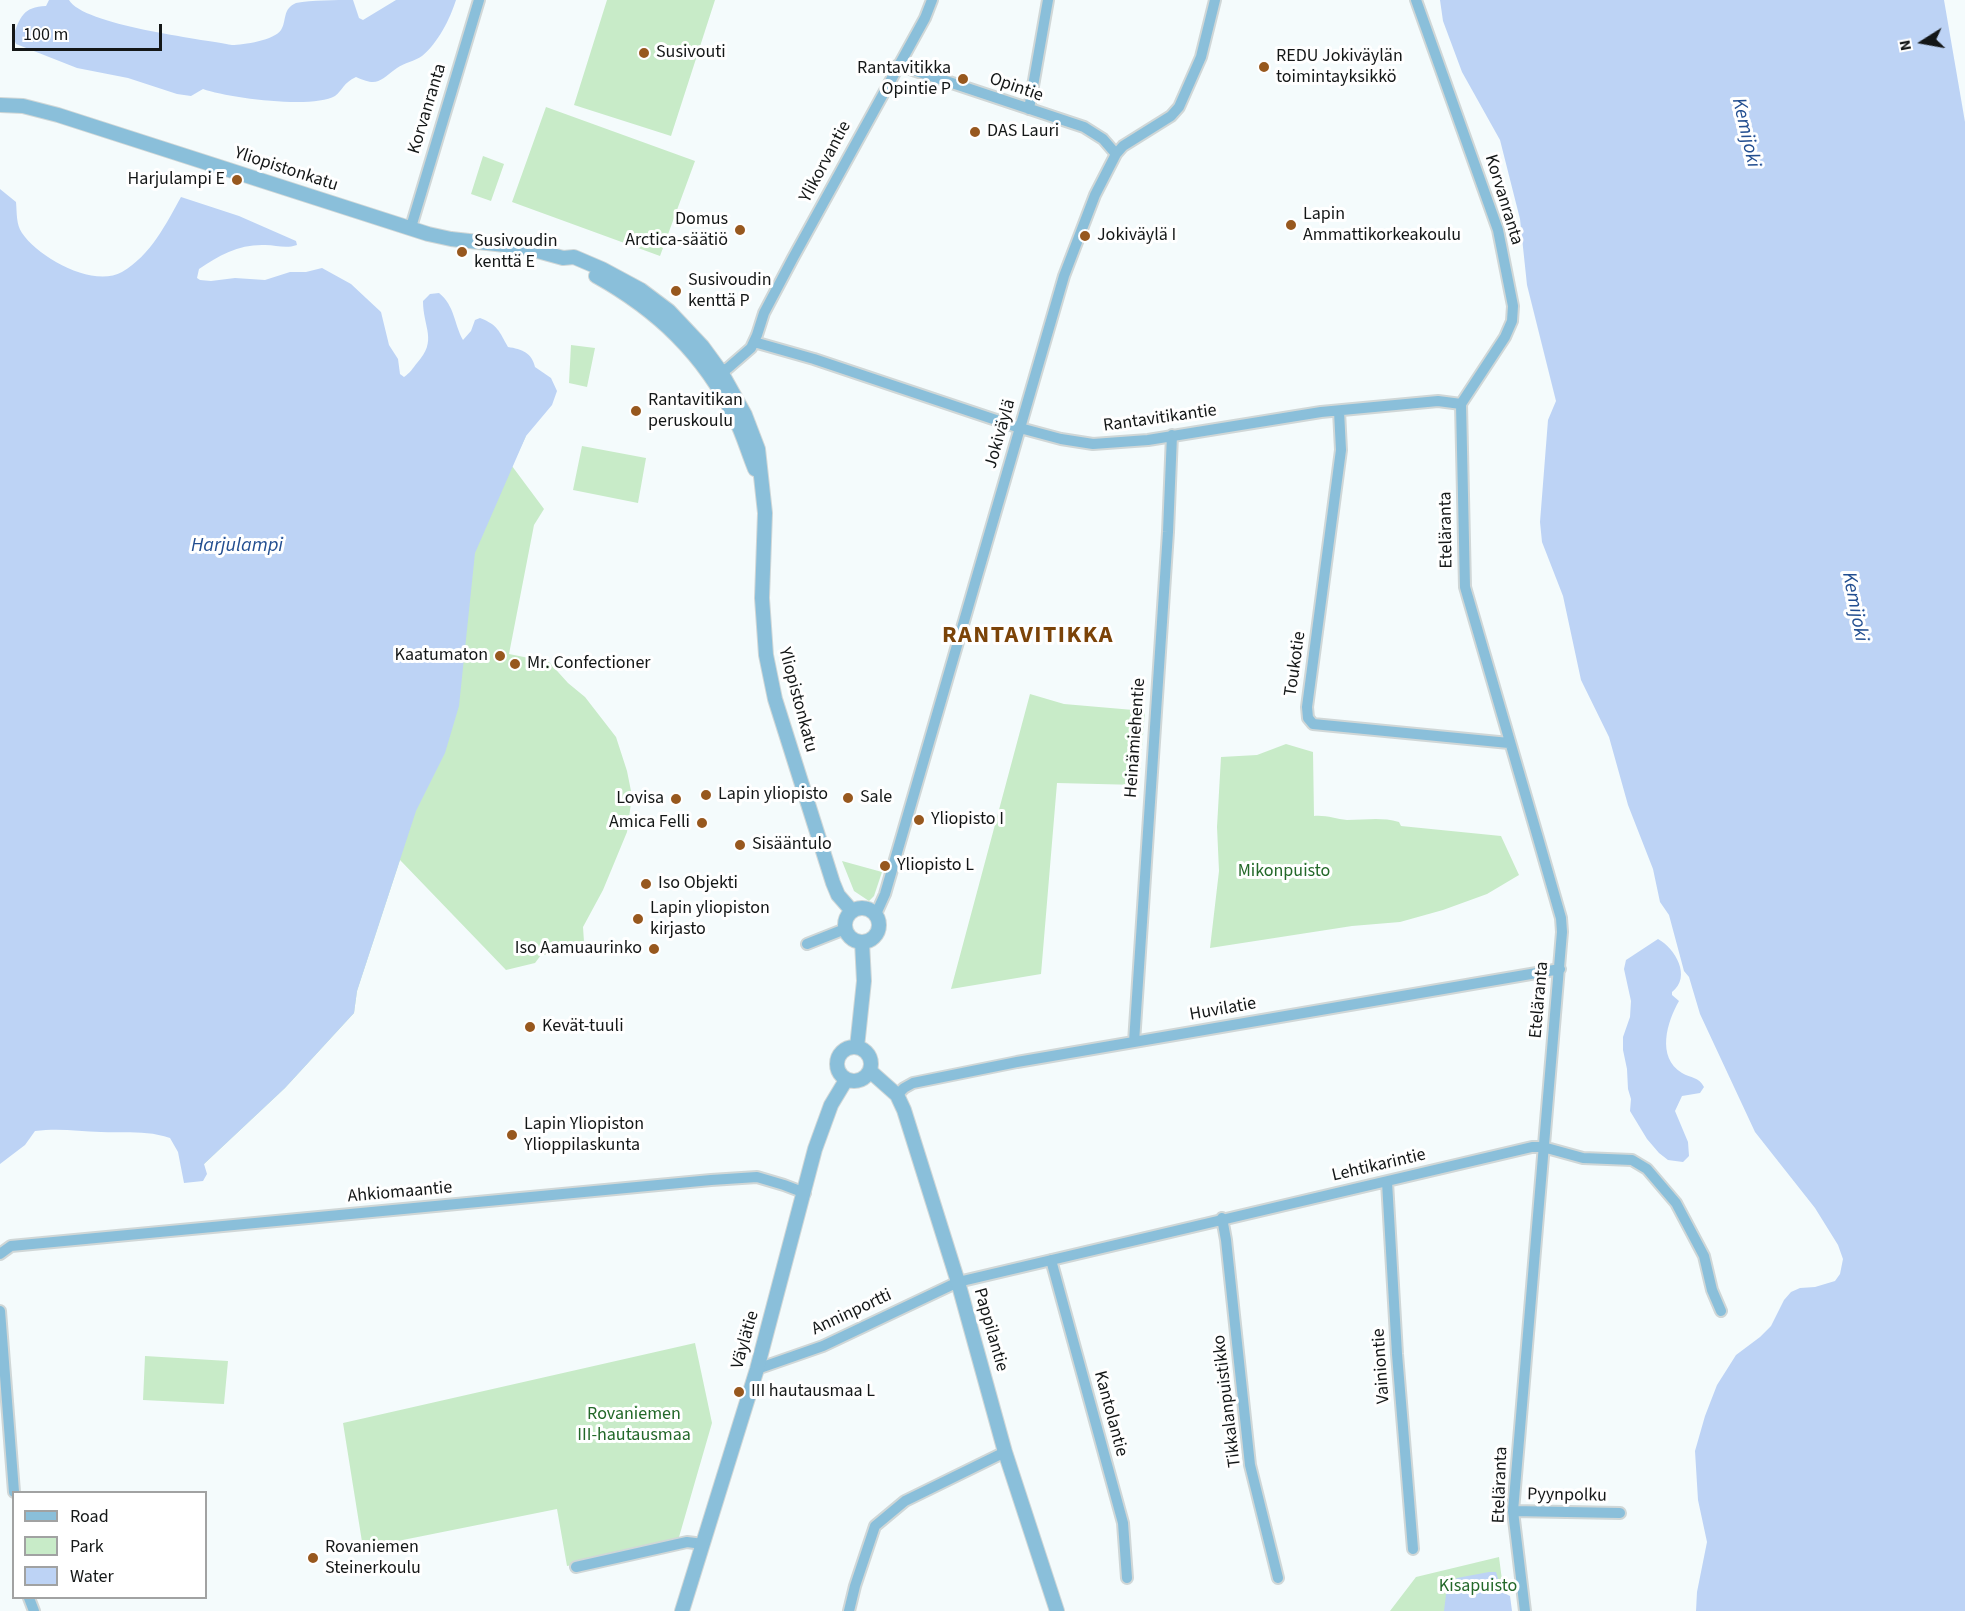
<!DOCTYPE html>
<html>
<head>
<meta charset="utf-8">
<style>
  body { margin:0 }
  #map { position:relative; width:1965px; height:1611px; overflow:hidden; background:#f4fbfc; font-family:"Source Sans 3",sans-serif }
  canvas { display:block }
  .legend { position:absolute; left:12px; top:1491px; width:195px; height:108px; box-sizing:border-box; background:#fff; border:2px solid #a1a2a2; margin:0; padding:8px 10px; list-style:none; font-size:18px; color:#141717 }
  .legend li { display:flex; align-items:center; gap:12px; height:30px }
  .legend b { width:30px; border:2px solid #a1a2a2 }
  .north { position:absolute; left:1893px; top:12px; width:60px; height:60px; -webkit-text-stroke:4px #fff; paint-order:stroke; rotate:259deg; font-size:16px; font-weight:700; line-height:24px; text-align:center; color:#141717 }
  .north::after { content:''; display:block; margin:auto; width:21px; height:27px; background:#141717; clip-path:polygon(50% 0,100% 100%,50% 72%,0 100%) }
  .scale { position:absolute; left:12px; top:24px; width:150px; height:27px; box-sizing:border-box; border:3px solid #141717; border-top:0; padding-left:8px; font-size:18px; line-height:21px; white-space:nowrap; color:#141717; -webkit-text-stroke:4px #fff; paint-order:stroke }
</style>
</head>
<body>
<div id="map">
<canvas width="1965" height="1611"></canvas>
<ul class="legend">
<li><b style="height:8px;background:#8abfda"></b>Road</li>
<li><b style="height:16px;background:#c8ebc8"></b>Park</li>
<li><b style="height:16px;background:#bdd3f5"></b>Water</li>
</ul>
<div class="north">N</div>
<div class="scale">100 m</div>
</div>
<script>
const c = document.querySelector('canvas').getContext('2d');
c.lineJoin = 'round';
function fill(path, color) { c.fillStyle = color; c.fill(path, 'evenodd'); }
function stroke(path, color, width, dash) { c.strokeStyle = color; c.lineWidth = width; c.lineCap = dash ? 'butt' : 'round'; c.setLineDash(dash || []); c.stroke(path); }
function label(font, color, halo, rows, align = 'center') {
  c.font = font + ' "Source Sans 3",sans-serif'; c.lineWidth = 6; c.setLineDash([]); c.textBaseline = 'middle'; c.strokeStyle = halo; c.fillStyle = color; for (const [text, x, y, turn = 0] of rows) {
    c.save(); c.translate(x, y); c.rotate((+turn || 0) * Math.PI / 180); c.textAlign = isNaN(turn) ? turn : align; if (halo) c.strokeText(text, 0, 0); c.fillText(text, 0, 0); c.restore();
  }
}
fill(new Path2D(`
  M607 0H715L671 136 574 105Z
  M546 107 695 161 660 256 512 202Z
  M483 156 504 164 491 201 471 194Z
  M571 345 595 348 587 387 569 383Z
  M526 436 512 466 544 509 534 525 509 654 549 662 568 683 585 697 616 737 627 771 632 796 627 832 603 890 583 927 584 942 577 951 541 955 535 963 506 970 400 860 357 991 354 1013 285 1088 204 1164 0 712Z
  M582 446 646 458 638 503 573 490Z
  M1030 694 1064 704 1145 711 1139 785 1057 783 1041 974 951 989Z
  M1286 744 1313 752 1314 816C1326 815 1336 819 1347 820 1366 820 1381 817 1399 822L1401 826 1501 836 1519 875 1487 894 1443 910 1400 922 1352 926 1210 948 1219 871 1217 827 1221 757 1257 755Z
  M842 861 882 872 874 896 869 901 854 891Z
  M695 1343 712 1423 677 1544 567 1566 557 1509 363 1548 343 1423Z
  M145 1356 228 1361 224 1404 143 1400Z
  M1499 1557 1506 1611H1390L1416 1577Z`), '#c8ebc8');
fill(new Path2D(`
  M49 0H69C83 25 201 39 232 45 243 45 275 40 281 30 287 21 282 9 296 3 312 0 335 0 353 0L359 18 363 20 396 0H456C450 19 438 43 422 56 415 61 404 63 397 68 379 81 378 87 356 77 343 83 343 90 335 96 313 109 228 98 203 89L191 96 177 94 128 78 77 68 16 44 13 37C20 17 23 7 46 6Z
  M1440 0H1944L1965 122V1611H1696L1697 1592 1707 1542 1698 1500 1695 1451 1705 1416 1717 1385 1736 1355 1760 1337 1771 1326 1784 1300 1791 1292 1800 1288 1815 1287 1835 1281 1840 1274 1843 1259 1838 1245 1815 1208 1755 1132 1700 1014 1689 977 1684 971 1669 915 1660 902 1653 869 1628 805 1609 737 1581 680 1563 596 1542 542 1540 522 1548 420 1556 401 1527 285 1520 219 1500 140 1462 72 1443 21Z
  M0 189 16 202C17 213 16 224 22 233 39 258 93 288 122 272 151 255 166 224 181 197L239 216 296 241 297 245C285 249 277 245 265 245 240 244 219 255 199 269L197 278 200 280 211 281 235 278 265 280 290 272H306L322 268 351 284 381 312 389 345 398 359 400 374 404 377C410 373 413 368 417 363 438 340 423 328 423 301L430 294 439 293C455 306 454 324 463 340L471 331 475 320 480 318C498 325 499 331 508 347 522 349 532 353 535 367L551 378 557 391 552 405 526 436 475 553 459 706 445 753 416 811 357 991 354 1013 285 1088 204 1164 207 1174 203 1181 184 1183 178 1152 170 1138C147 1130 125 1133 101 1132 78 1131 58 1128 35 1131L25 1145 0 1164Z
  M1658 939C1675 948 1692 977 1672 992V995L1679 1001C1667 1022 1656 1057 1682 1073 1691 1078 1699 1077 1704 1087L1700 1093 1682 1096 1675 1111 1688 1142 1689 1156 1683 1162 1668 1160 1659 1153 1647 1139 1630 1111 1631 1099 1628 1089 1627 1069 1623 1050V1037L1630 1017 1631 1001 1624 969 1626 960Z
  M1489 1572H1496L1502 1592 1510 1596 1512 1611H1444L1447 1586 1457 1578Z`), '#bdd3f5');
const minor = new Path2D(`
  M1416 0 1498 230 1513 306 1512 321 1505 337 1461 404
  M898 65 1084 127 1103 139 1116 154
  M1029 109 1048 0
  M411 227 479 0
  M754 342 814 359 1020 428 1061 439 1093 444 1148 440 1321 412 1438 401 1461 404
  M715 375 728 368 751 348 757 335 764 313 793 258 925 18 932 0
  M1461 404 1465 587 1538 838 1561 918 1562 932 1513 1511 1525 1611
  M1339 411 1341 450 1307 707 1308 718 1313 724 1509 743
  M876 914 885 894 1064 276 1095 195 1116 154 1123 146 1171 116 1179 107 1201 57 1215 0
  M807 944 845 929
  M1134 1042 1168 532 1172 435
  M897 1095 904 1088 913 1083 1017 1062 1560 969
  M1387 1182 1397 1354 1413 1549
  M1222 1218 1226 1240 1250 1465 1278 1578
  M0 1254 11 1246 711 1180 757 1177 784 1185 805 1193
  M1051 1260 1123 1523 1127 1578
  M0 1311 14 1492
  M757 1369 823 1346 958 1282 1532 1147H1543L1583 1158 1632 1160 1647 1169 1676 1203 1704 1256 1712 1290 1721 1311
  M1513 1511 1620 1513
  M576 1567 687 1542 703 1544
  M29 1598 34 1611
  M849 1611 855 1586 875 1526 905 1501 1005 1452`);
const tertiary = new Path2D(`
  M0 105 23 106 58 115 428 234 451 239 523 247 563 258 574 257 602 269 641 290 669 311 702 346 721 372 745 415 758 449 765 513 762 598 766 655 775 699 833 883 838 895 852 911
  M596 276C657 310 704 354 735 418 743 434 748 452 755 469
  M845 925a17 17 0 1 1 34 0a17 17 0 1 1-34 0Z
  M837 1064a17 17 0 1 1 34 0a17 17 0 1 1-34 0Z
  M857 1047 864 981 862 942
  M870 1071 897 1095 904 1110 958 1282 1005 1452 1057 1611
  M682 1611 757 1369 815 1149 831 1105 846 1080`);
stroke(minor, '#d0d7d7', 14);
stroke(tertiary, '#d0d7d7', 16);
stroke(minor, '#8abfda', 10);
stroke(tertiary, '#8abfda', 14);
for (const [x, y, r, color] of [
  [644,53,6,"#97581e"],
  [1264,67,6,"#97581e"],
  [963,79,6,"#97581e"],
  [975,132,6,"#97581e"],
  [237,180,6,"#97581e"],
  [1291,225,6,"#97581e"],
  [740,230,6,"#97581e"],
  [1085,236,6,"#97581e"],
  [462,252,6,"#97581e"],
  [676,291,6,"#97581e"],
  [636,411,6,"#97581e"],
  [500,656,6,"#97581e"],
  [515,664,6,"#97581e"],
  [706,795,6,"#97581e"],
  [848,798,6,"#97581e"],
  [676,799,6,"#97581e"],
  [919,820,6,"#97581e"],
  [702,823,6,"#97581e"],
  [740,845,6,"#97581e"],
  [885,866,6,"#97581e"],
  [646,884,6,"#97581e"],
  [638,919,6,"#97581e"],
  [654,949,6,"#97581e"],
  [530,1027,6,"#97581e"],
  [512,1135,6,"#97581e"],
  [739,1392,6,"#97581e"],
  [313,1558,6,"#97581e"]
]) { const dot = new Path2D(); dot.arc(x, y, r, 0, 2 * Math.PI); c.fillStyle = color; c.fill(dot); stroke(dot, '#fff', 2); }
label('18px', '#141717', '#fff', [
  ["Susivouti",656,53],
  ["REDU Jokiväylän",1276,57],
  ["toimintayksikkö",1276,78],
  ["Rantavitikka",951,69,"right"],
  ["Opintie P",951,90,"right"],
  ["DAS Lauri",987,132],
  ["Harjulampi E",225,180,"right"],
  ["Lapin",1303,215],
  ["Ammattikorkeakoulu",1303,236],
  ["Domus",728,220,"right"],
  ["Arctica-säätiö",728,241,"right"],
  ["Jokiväylä I",1097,236],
  ["Susivoudin",474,242],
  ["kenttä E",474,263],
  ["Susivoudin",688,281],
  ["kenttä P",688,302],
  ["Rantavitikan",648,401],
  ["peruskoulu",648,422],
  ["Kaatumaton",488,656,"right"],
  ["Mr. Confectioner",527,664],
  ["Lapin yliopisto",718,795],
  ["Sale",860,798],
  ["Lovisa",664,799,"right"],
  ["Yliopisto I",931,820],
  ["Amica Felli",690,823,"right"],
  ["Sisääntulo",752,845],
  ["Yliopisto L",897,866],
  ["Iso Objekti",658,884],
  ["Lapin yliopiston",650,909],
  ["kirjasto",650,930],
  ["Iso Aamuaurinko",642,949,"right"],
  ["Kevät-tuuli",542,1027],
  ["Lapin Yliopiston",524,1125],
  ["Ylioppilaskunta",524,1146],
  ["III hautausmaa L",751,1392],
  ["Rovaniemen",325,1548],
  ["Steinerkoulu",325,1569]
], 'left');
label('18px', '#141717', '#fff', [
  ["Opintie",1016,88,19],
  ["Korvanranta",428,109,-73],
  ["Ylikorvantie",826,162,-62],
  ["Yliopistonkatu",286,170,18],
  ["Korvanranta",1503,200,73],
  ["Rantavitikantie",1160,419,-8],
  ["Jokiväylä",1001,434,-74],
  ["Eteläranta",1447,530,-91],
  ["Toukotie",1296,664,-82],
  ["Yliopistonkatu",797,700,75],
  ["Heinämiehentie",1136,738,-86],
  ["Eteläranta",1540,1000,-85],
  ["Huvilatie",1223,1010,-10],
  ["Lehtikarintie",1379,1166,-13],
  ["Ahkiomaantie",400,1193,-5],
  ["Anninportti",852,1313,-25],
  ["Pappilantie",990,1330,74],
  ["Väylätie",746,1340,-74],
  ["Vainiontie",1382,1366,-94],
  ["Tikkalanpuistikko",1228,1401,-97],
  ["Kantolantie",1110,1414,75],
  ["Eteläranta",1501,1485,-88],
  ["Pyynpolku",1567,1496,1]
]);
label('18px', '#236829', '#fff', [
  ["Mikonpuisto",1284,872],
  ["Rovaniemen",634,1415],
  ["III-hautausmaa",634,1436],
  ["Kisapuisto",1478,1587]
]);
label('italic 20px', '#224e90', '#fff', [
  ["Kemijoki",1745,133,77],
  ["Harjulampi",237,547],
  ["Kemijoki",1854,607,79]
]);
c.letterSpacing = '1.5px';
label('bold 24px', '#7b4308', '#fff', [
  ["RANTAVITIKKA",1028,637]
]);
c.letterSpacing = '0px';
</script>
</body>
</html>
